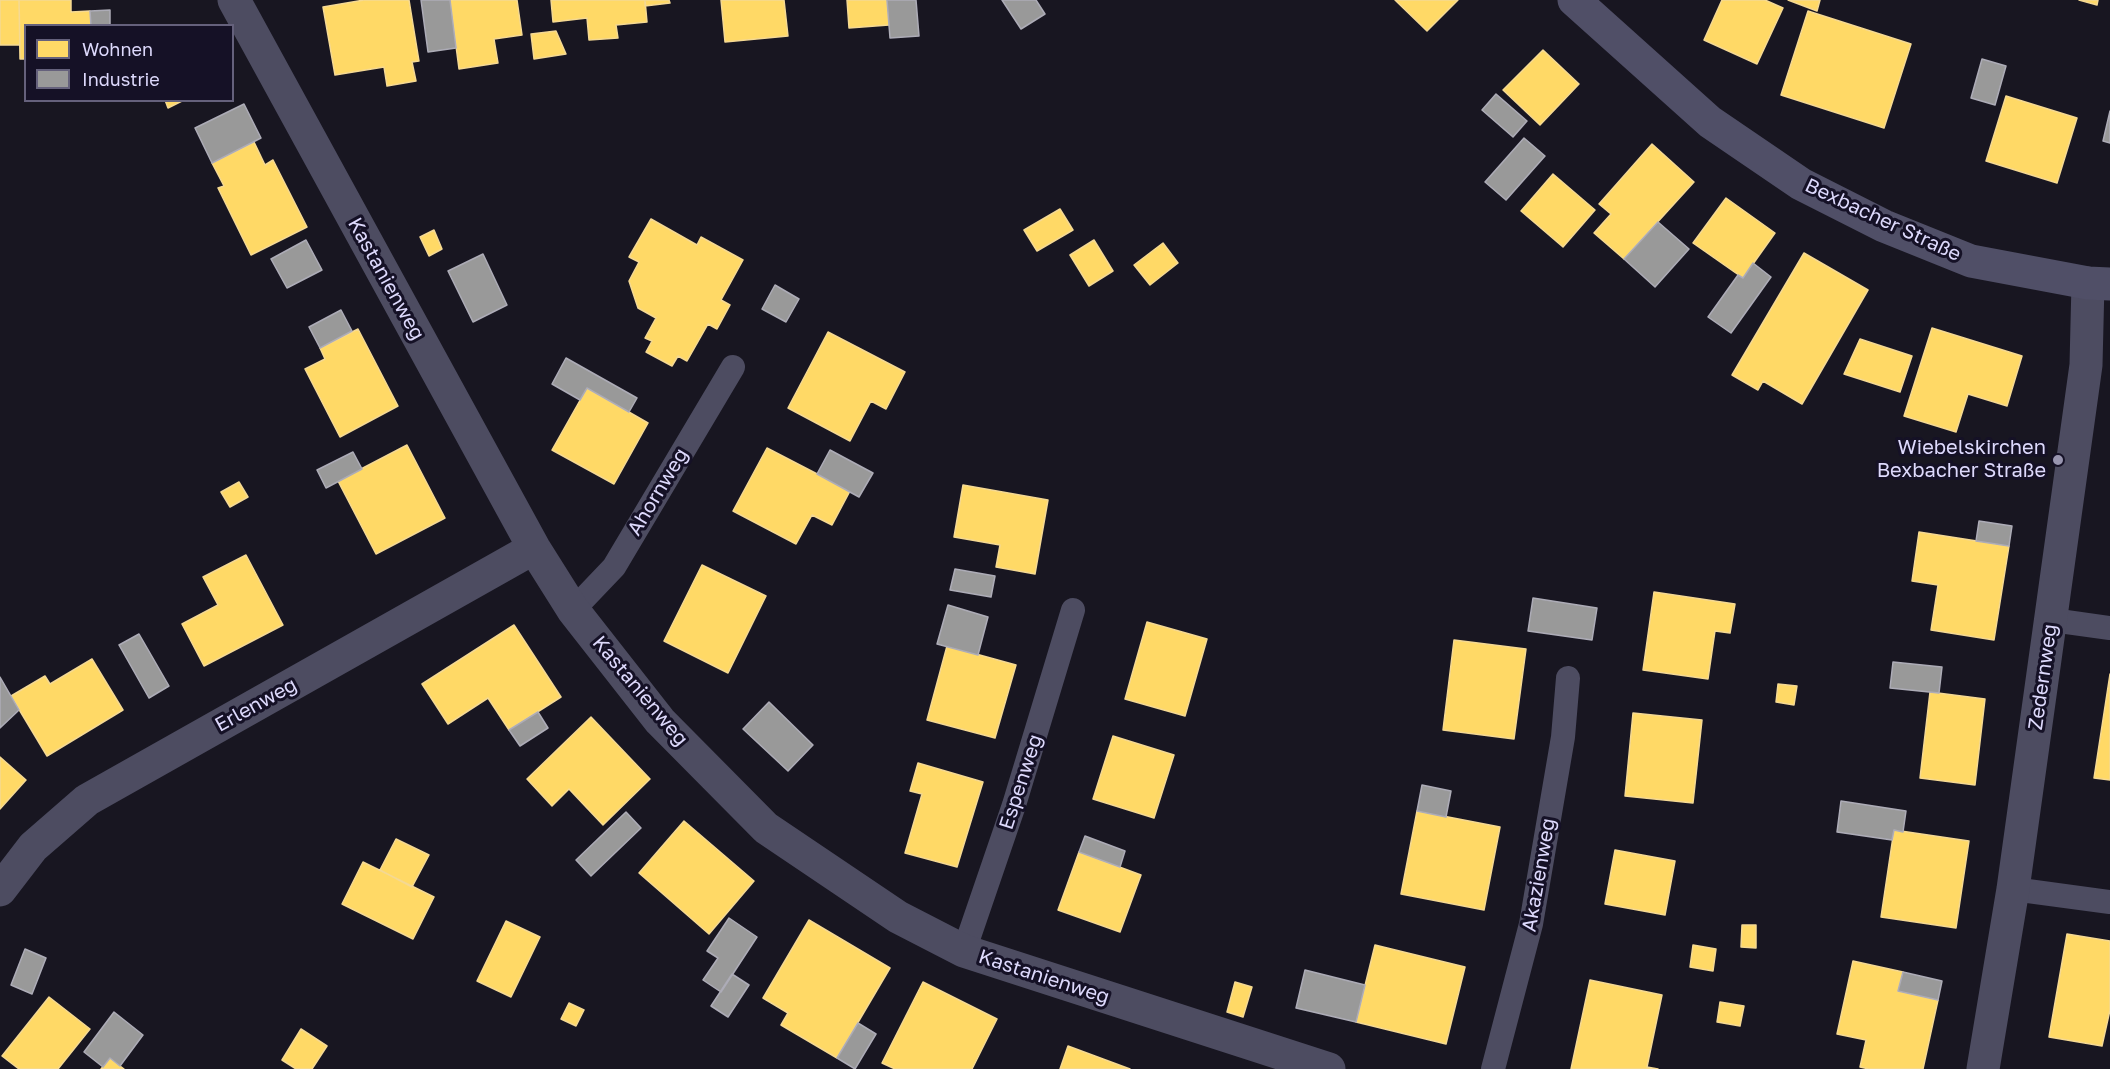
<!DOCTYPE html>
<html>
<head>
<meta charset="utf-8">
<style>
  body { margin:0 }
  #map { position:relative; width:2110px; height:1069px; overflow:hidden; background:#181621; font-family:"Golos Text",sans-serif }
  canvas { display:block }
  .legend { position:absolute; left:24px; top:24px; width:210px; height:78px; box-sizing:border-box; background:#151126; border:2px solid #65617c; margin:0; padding:8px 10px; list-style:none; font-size:18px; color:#ddd9fc }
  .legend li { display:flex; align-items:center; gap:12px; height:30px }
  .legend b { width:30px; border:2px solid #65617c }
</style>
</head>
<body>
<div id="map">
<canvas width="2110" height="1069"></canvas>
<ul class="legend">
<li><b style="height:16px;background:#ffd966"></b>Wohnen</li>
<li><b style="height:16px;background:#999"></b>Industrie</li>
</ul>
</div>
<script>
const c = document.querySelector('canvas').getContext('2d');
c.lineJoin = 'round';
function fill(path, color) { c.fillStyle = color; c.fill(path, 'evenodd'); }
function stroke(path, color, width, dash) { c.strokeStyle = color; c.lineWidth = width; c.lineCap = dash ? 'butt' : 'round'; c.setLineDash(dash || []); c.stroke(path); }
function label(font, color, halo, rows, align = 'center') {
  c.font = font + ' "Golos Text",sans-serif'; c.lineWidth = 6; c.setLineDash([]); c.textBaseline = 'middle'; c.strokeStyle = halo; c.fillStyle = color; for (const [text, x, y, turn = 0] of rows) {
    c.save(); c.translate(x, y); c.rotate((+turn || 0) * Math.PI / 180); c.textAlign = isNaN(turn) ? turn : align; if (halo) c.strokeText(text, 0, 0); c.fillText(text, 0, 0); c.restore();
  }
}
const homes = new Path2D(`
  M0 0H19L20 45H0Z
  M19 0H71V12L90 11 91 26H26V59H20Z
  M364 0H409L419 61 412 62 416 81 387 86 384 67 335 75 323 7Z
  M450 0H517L522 35 494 39 498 63 459 69Z
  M551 0H645L647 22 616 25 618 38 589 40 587 18 553 22Z
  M645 0H669L670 3 645 6Z
  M721 0H784L788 36 725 42Z
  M847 0H887L889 25 849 28Z
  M1395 0H1458L1427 31Z
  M1722 0H1765L1783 8 1757 64 1704 40Z
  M1788 0H1820L1817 11Z
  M2079 0H2098L2097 5Z
  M1808 11 1911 44 1884 128 1781 95Z
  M556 31 566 54 534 59 531 34Z
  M1543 50 1579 84 1540 125 1503 90Z
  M2006 96 2077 118 2057 183 1986 161Z
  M165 100H184L168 108Z
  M254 142 265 165 273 160 307 227 251 255 218 188 224 186 212 163Z
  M1652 144 1694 182 1624 259 1594 233 1611 214 1599 204Z
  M1553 174 1595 210 1563 247 1521 211Z
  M1726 198 1775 233 1743 278 1693 243Z
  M1060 209 1073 230 1037 251 1024 230Z
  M651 219 697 245 701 237 743 260 721 300 730 305 717 329 708 324 687 361 678 356 672 366 646 352 652 341 645 338 656 318 638 308 629 281 639 262 629 257Z
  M434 230 442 249 429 256 420 237Z
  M1094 240 1113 271 1089 286 1070 255Z
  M1163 243 1178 263 1150 285 1134 265Z
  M1804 253 1868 290 1802 404 1763 381 1758 390 1732 375Z
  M1932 328 2022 356 2007 406 1968 394 1956 432 1904 416Z
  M358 329 398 406 340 437 305 369 325 359 320 348Z
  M828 332 905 372 886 409 871 401 850 441 788 408Z
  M1860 339 1912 356 1900 392 1844 374Z
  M587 388 648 423 614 484 552 450Z
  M407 445 445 518 376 554 338 481Z
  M767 448 850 491 832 525 812 515 796 544 733 511Z
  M239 482 248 497 230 507 221 492Z
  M963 485 1048 500 1035 574 996 567 1000 545 954 537Z
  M1919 532 2009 546 1994 640 1931 630 1938 585 1912 581Z
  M246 555 283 625 204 666 182 624 218 605 203 577Z
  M702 565 766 596 728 673 664 641Z
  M1654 592 1735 604 1730 633 1715 631 1708 679 1643 670Z
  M1147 622 1207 639 1185 716 1125 699Z
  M514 625 561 697 509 730 488 698 448 724 422 684Z
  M1454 640 1526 649 1514 739 1443 730Z
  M947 646 1016 665 995 738 927 720Z
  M92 659 123 710 47 756 11 696 45 676 50 684Z
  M2110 674V780L2094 778Z
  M1778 684 1797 686 1794 705 1776 702Z
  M1930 692 1985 699 1975 785 1920 778Z
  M1633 713 1702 720 1693 803 1625 796Z
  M591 717 650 779 603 825 569 789 552 806 527 779Z
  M1113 736 1174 755 1154 818 1093 799Z
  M0 757 26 780 0 809Z
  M918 763 983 782 957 867 905 853 922 794 910 791Z
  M1417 811 1500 827 1484 910 1401 894Z
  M684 821 754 881 709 934 639 873Z
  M1894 830 1969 841 1956 928 1881 917Z
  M396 839 429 855 412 887 380 870Z
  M1615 850 1675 861 1665 915 1605 904Z
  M1079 852 1141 875 1120 932 1058 910Z
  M363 862 434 897 413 939 342 904Z
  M809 920 890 968 837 1058 781 1025 788 1013 763 998Z
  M506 921 540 937 511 997 477 981Z
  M1742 925H1756V948L1741 947Z
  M2067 934 2110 941V1010L2102 1046 2049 1037Z
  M1375 945 1465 967 1446 1044 1356 1022Z
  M1693 945 1716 949 1713 971 1690 967Z
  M1853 961 1903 972 1898 991 1938 1000 1923 1069H1869L1860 1067 1866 1040 1837 1034Z
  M1590 980 1662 995 1647 1067 1658 1069H1571Z
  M923 982 997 1019 972 1069H895L882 1063Z
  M1235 982 1252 987 1243 1017 1227 1012Z
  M49 997 90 1029 58 1069H19L2 1056Z
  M1720 1002 1744 1006 1740 1026 1717 1022Z
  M569 1003 584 1010 576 1026 561 1019Z
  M301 1029 327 1046 312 1069H296L282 1060Z
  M1068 1046 1130 1069H1060Z
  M110 1058 120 1066 124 1069H101Z`);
fill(homes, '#ffd966');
stroke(homes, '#f5d993', 1.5);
const industry = new Path2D(`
  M421 0H450L456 48 428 52Z
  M887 0H916L919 36 890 38Z
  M1002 0H1036L1045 14 1021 29Z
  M110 10V26H91L90 11Z
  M1982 59 2006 66 1995 105 1971 98Z
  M1496 94 1527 121 1513 137 1482 110Z
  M244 104 261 138 212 163 195 128Z
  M2110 111V143L2103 141Z
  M1524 138 1545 156 1506 200 1485 182Z
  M1658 222 1689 249 1655 287 1624 259Z
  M306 240 322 270 287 288 271 259Z
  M483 254 507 305 473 322 448 271Z
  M1753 263 1771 277 1731 333 1708 317 1738 275 1743 278Z
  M775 285 799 299 786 322 762 309Z
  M341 310 352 331 320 348 309 327Z
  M566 358 637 398 629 412 587 388 580 400 552 384Z
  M830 450 873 473 859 497 817 474Z
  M353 452 362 469 326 488 317 470Z
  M1979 521 2012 526 2009 546 1976 541Z
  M955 569 995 576 991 597 950 590Z
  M1533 598 1597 608 1592 640 1528 631Z
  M948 605 988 617 978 655 937 644Z
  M139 634 169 686 149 698 119 645Z
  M1893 662 1942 667 1939 693 1890 688Z
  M0 677 19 710 0 728Z
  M769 702 813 745 788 771 743 729Z
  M538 712 548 728 520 746 509 730Z
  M1422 785 1451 791 1446 817 1417 811Z
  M1841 801 1906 811 1903 832 1894 830 1892 840 1837 832Z
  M626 812 641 828 591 876 576 860Z
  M1085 836 1125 851 1120 867 1079 852Z
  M729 918 757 937 721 992 703 980 718 958 707 951Z
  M25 949 46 958 32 994 11 985Z
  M1305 970 1365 985 1356 1022 1296 1008Z
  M1903 972 1942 981 1938 1000 1898 991Z
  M732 974 749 985 728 1017 711 1006Z
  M114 1012 143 1035 120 1066 110 1058 103 1067 84 1052Z
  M858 1023 876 1034 855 1069 837 1058Z`);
fill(industry, '#999');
stroke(industry, '#adacb7', 1.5);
stroke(new Path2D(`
  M573 610 614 567 733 367
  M2052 620 2110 628
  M2013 889 2110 902
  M964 951 1014 805 1073 610
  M1493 1069 1531 924 1563 737 1568 678`), '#4d4c61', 24);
stroke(new Path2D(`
  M234 0 534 548 573 610 660 721 766 828 898 917 964 951 1329 1069
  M0 890 33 847 87 800 534 548
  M1983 1069 2013 889 2086 365 2088 283`), '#4d4c61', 33);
stroke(new Path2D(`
  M1574 0 1710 122 1801 184 1884 226 1971 261 2088 283 2110 284`), '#504f67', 33);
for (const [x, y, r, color] of [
  [2058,460,6,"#9895af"]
]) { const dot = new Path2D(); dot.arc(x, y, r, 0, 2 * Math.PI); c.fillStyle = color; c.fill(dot); stroke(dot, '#151126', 2); }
label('20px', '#ddd9fc', '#151126', [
  ["Bexbacher Straße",1883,220,25],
  ["Kastanienweg",386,279,61],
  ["Ahornweg",658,492,-59],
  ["Zedernweg",2043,677,-82],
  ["Kastanienweg",640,691,50],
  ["Erlenweg",256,705,-29],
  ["Espenweg",1021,782,-72],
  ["Akazienweg",1539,875,-80],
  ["Kastanienweg",1044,977,18]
]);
label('20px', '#ddd9fc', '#151126', [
  ["Wiebelskirchen",2046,448],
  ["Bexbacher Straße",2046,471]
], 'right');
</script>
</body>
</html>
